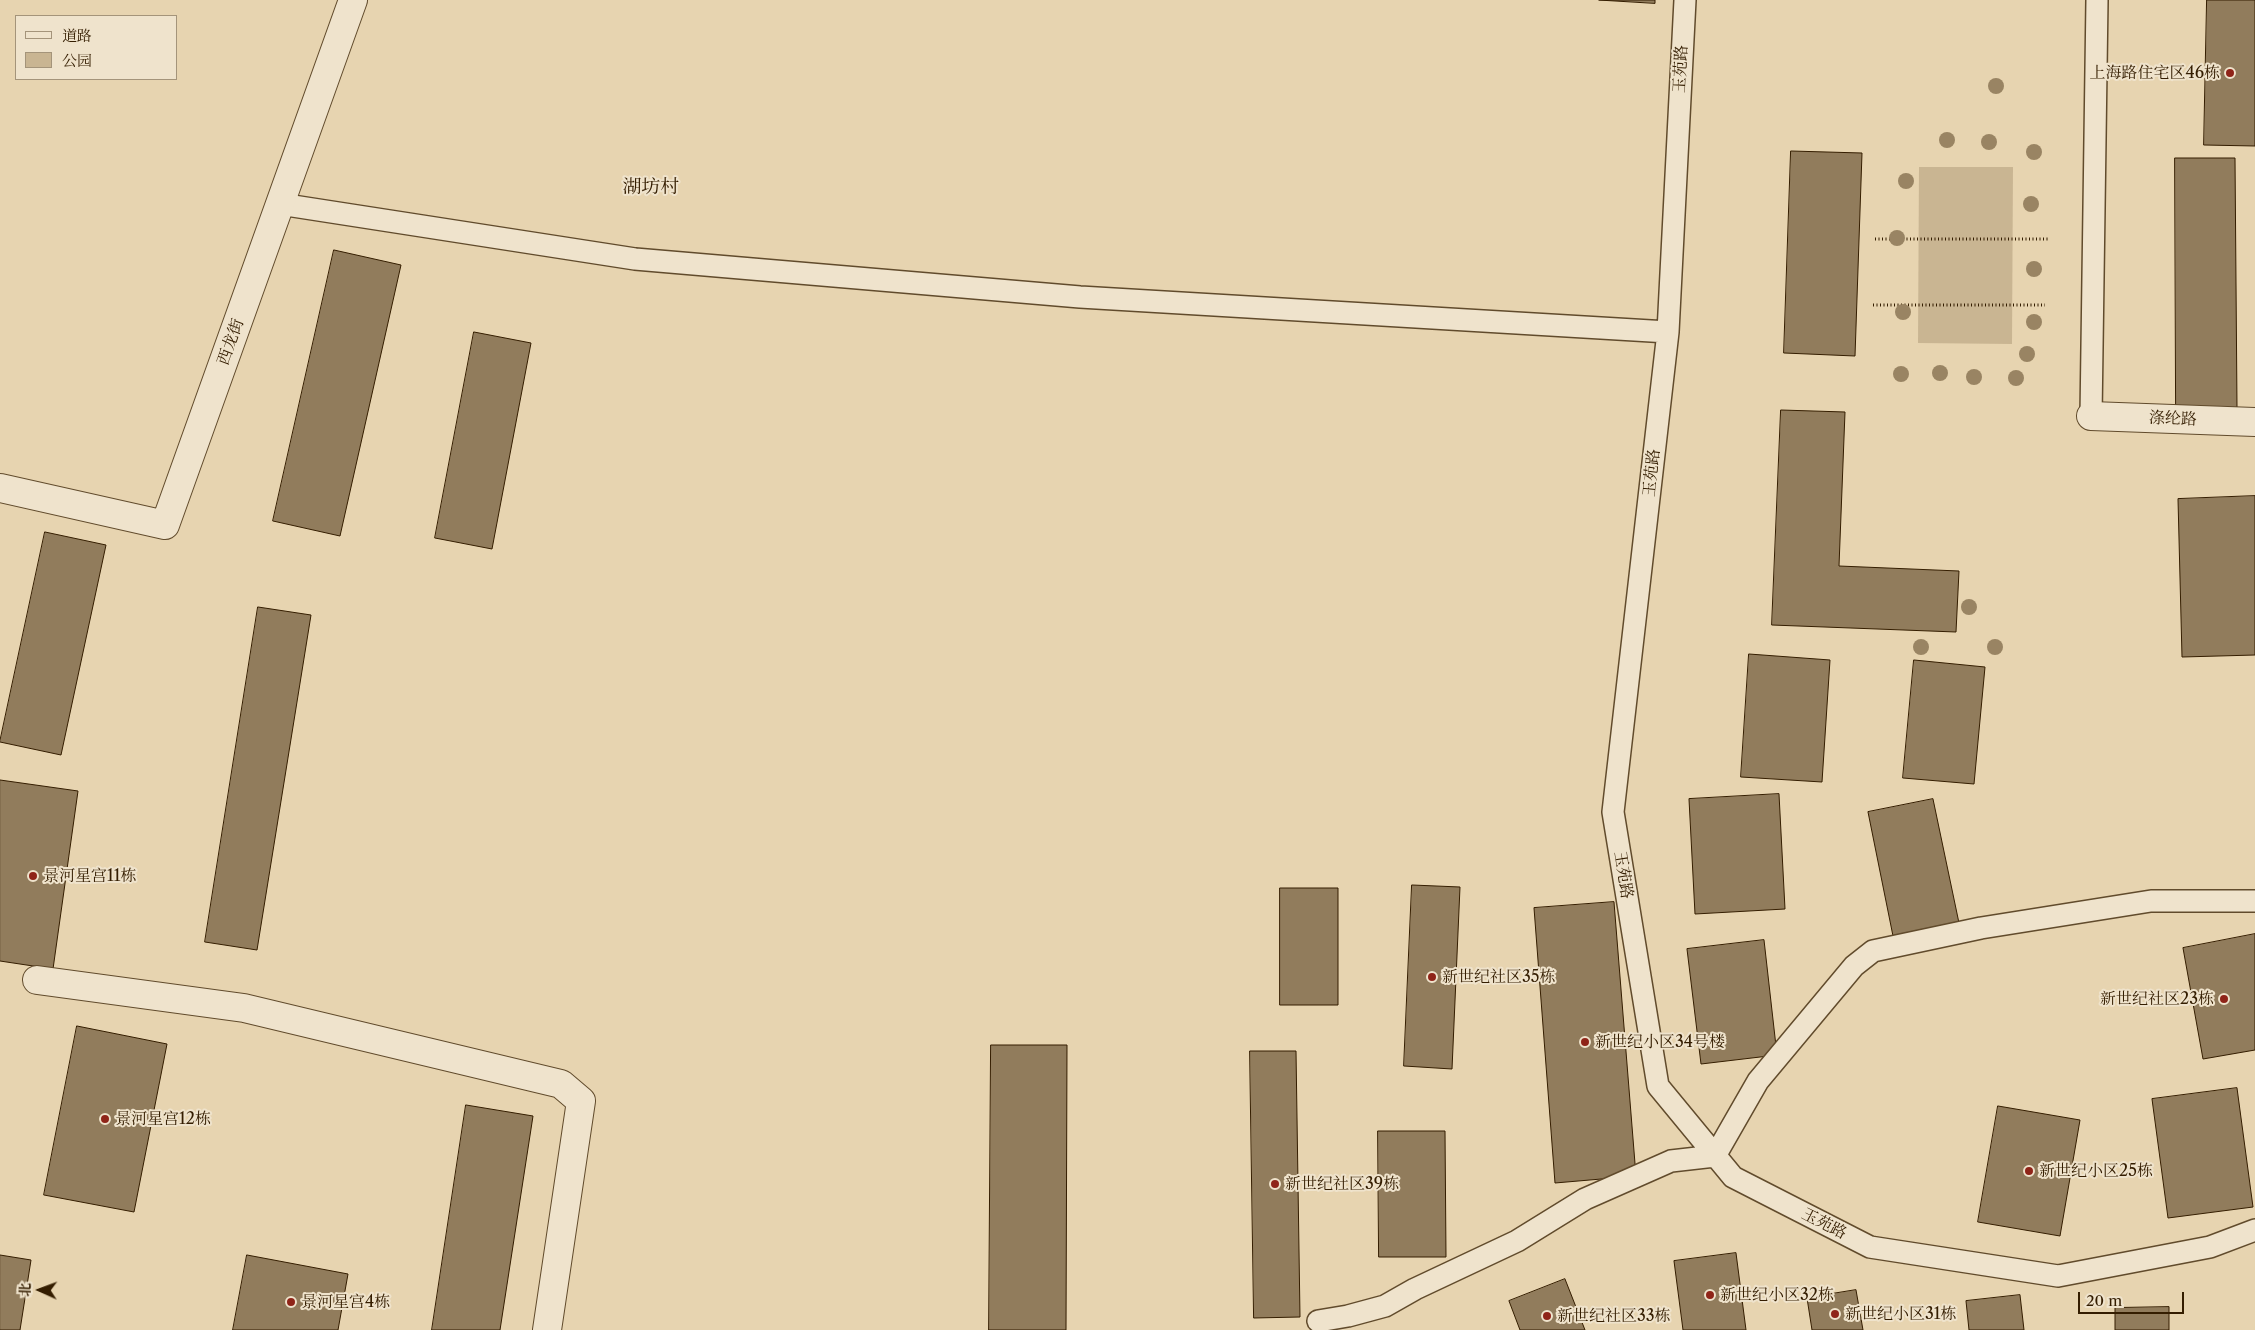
<!DOCTYPE html>
<html>
<head>
<meta charset="utf-8">
<style>
  body { margin:0 }
  #map { position:relative; width:2255px; height:1330px; overflow:hidden; background:#e7d4b0; font-family:"Libre Caslon Text","Noto Serif SC",serif }
  canvas { display:block }
  .legend { position:absolute; left:15px; top:15px; width:162px; height:65px; box-sizing:border-box; background:#efe3cc; border:1px solid #a4947a; margin:0; padding:6px 9px; list-style:none; font-size:15px; color:#341d00 }
  .legend li { display:flex; align-items:center; gap:10px; height:25px }
  .legend b { width:25px; border:1px solid #a4947a }
  .north { position:absolute; left:15px; top:1265px; width:50px; height:50px; -webkit-text-stroke:4px #efe3cc; paint-order:stroke; rotate:272deg; font-size:14px; font-weight:700; line-height:20px; text-align:center; color:#341d00 }
  .north::after { content:''; display:block; margin:auto; width:18px; height:22px; background:#341d00; clip-path:polygon(50% 0,100% 100%,50% 72%,0 100%) }
  .scale { position:absolute; left:2078px; top:1292px; width:106px; height:22px; box-sizing:border-box; border:2px solid #341d00; border-top:0; padding-left:6px; font-size:15px; line-height:18px; white-space:nowrap; color:#341d00; -webkit-text-stroke:4px #efe3cc; paint-order:stroke }
</style>
</head>
<body>
<div id="map">
<canvas width="2255" height="1330"></canvas>
<ul class="legend">
<li><b style="height:6px;background:#efe3cc"></b>道路</li>
<li><b style="height:14px;background:#c9b592"></b>公园</li>
</ul>
<div class="north">北</div>
<div class="scale">20 m</div>
</div>
<script>
const c = document.querySelector('canvas').getContext('2d');
c.lineJoin = 'round';
function fill(path, color) { c.fillStyle = color; c.fill(path, 'evenodd'); }
function stroke(path, color, width, dash) { c.strokeStyle = color; c.lineWidth = width; c.lineCap = dash ? 'butt' : 'round'; c.setLineDash(dash || []); c.stroke(path); }
function label(font, color, halo, rows, align = 'center') {
  c.font = font + ' "Libre Caslon Text","Noto Serif SC",serif'; c.lineWidth = 4; c.setLineDash([]); c.textBaseline = 'middle'; c.strokeStyle = halo; c.fillStyle = color; for (const [text, x, y, turn = 0] of rows) {
    c.save(); c.translate(x, y); c.rotate((+turn || 0) * Math.PI / 180); c.textAlign = isNaN(turn) ? turn : align; if (halo) c.strokeText(text, 0, 0); c.fillText(text, 0, 0); c.restore();
  }
}
fill(new Path2D(`
  M1919 167H2013L2012 344 1918 343Z`), '#c9b592');
const building = new Path2D(`
  M1599 0H1655V3Z
  M2207 0H2255V146L2204 145Z
  M1791 151 1862 153 1855 356 1784 353Z
  M2175 158H2235L2237 408H2176Z
  M334 250 401 265 340 536 273 521Z
  M474 332 531 343 492 549 435 538Z
  M1781 410 1845 412 1839 566 1959 571 1956 632 1772 625Z
  M2255 496V655L2182 657 2178 499Z
  M45 532 106 545 61 755 0 742Z
  M258 607 311 615 257 950 205 942Z
  M1749 654 1830 660 1822 782 1741 777Z
  M1914 660 1985 667 1974 784 1903 778Z
  M0 780 78 791 53 969 0 961Z
  M1779 794 1785 909 1695 914 1689 799Z
  M1933 799 1959 923 1893 936 1868 812Z
  M1412 885 1460 887 1452 1069 1404 1066Z
  M1280 888H1338V1005H1280Z
  M1614 902 1636 1176 1555 1183 1534 908Z
  M2255 934V1050L2203 1059 2183 948Z
  M1764 940 1777 1055 1701 1064 1687 949Z
  M77 1026 167 1044 134 1212 44 1195Z
  M991 1045H1067L1066 1330H989Z
  M1250 1051H1296L1300 1317 1254 1318Z
  M2237 1088 2253 1207 2168 1218 2152 1099Z
  M466 1105 533 1116 500 1330H432Z
  M1998 1106 2080 1120 2060 1236 1978 1222Z
  M1378 1131H1445L1446 1257H1379Z
  M1736 1253 1746 1330H1683L1674 1261Z
  M0 1255 31 1260 20 1330H0Z
  M247 1255 348 1274 338 1330H233Z
  M1565 1279 1585 1330H1520L1509 1301Z
  M1856 1290 1863 1330H1812L1807 1298Z
  M2020 1295 2024 1330H1969L1966 1301Z
  M2169 1307V1330H2115V1308Z`);
fill(building, '#917c5c');
stroke(building, '#341d00', 1);
const service = new Path2D(`
  M1685 0 1668 332 1613 812 1658 1086 1733 1177 1870 1247 2058 1276 2210 1247 2255 1230
  M280 204 635 259 1080 297 1668 332
  M2091 416 2097 0
  M1318 1321 1348 1316 1385 1306 1415 1289 1517 1241 1585 1199 1671 1161 1715 1156 1758 1081 1854 966 1873 951 1981 928 2151 901H2255`);
const minor = new Path2D(`
  M2091 416 2255 422
  M0 488 165 525 353 0
  M37 980 244 1008 561 1084 581 1101 547 1330`);
stroke(service, '#614b2c', 24);
stroke(minor, '#614b2c', 30);
stroke(new Path2D(`
  M1875 239H2048
  M1873 305H2045`), '#341d00', 3, [1, 2.5]);
stroke(service, '#efe3cc', 21);
stroke(minor, '#efe3cc', 28);
c.fillStyle = '#998463';
for (const [x, y] of [
  [1996,86],
  [1947,140],
  [1989,142],
  [2034,152],
  [1906,181],
  [2031,204],
  [1897,238],
  [2034,269],
  [1903,312],
  [2034,322],
  [2027,354],
  [1940,373],
  [1901,374],
  [1974,377],
  [2016,378],
  [1969,607],
  [1921,647],
  [1995,647]
]) { c.beginPath(); c.arc(x, y, 8, 0, 2 * Math.PI); c.fill(); }
for (const [x, y, r, color] of [
  [2230,73,5,"#8f2418"],
  [33,876,5,"#8f2418"],
  [1432,977,5,"#8f2418"],
  [2224,999,5,"#8f2418"],
  [1585,1042,5,"#8f2418"],
  [105,1119,5,"#8f2418"],
  [2029,1171,5,"#8f2418"],
  [1275,1184,5,"#8f2418"],
  [1710,1295,5,"#8f2418"],
  [291,1302,5,"#8f2418"],
  [1835,1314,5,"#8f2418"],
  [1547,1316,5,"#8f2418"]
]) { const dot = new Path2D(); dot.arc(x, y, r, 0, 2 * Math.PI); c.fillStyle = color; c.fill(dot); stroke(dot, '#efe3cc', 2); }
label('16px', '#341d00', '#efe3cc', [
  ["玉苑路",1681,69,-87],
  ["西龙街",231,342,-70],
  ["涤纶路",2173,419,2],
  ["玉苑路",1652,473,-84],
  ["玉苑路",1623,875,81],
  ["玉苑路",1824,1224,27]
]);
label('16px', '#341d00', '#efe3cc', [
  ["上海路住宅区46栋",2220,73,"right"],
  ["景河星宫11栋",43,876],
  ["新世纪社区35栋",1442,977],
  ["新世纪社区23栋",2214,999,"right"],
  ["新世纪小区34号楼",1595,1042],
  ["景河星宫12栋",115,1119],
  ["新世纪小区25栋",2039,1171],
  ["新世纪社区39栋",1285,1184],
  ["新世纪小区32栋",1720,1295],
  ["景河星宫4栋",301,1302],
  ["新世纪小区31栋",1845,1314],
  ["新世纪社区33栋",1557,1316]
], 'left');
label('19px', '#341d00', '#efe3cc', [
  ["湖坊村",651,188]
]);
</script>
</body>
</html>
